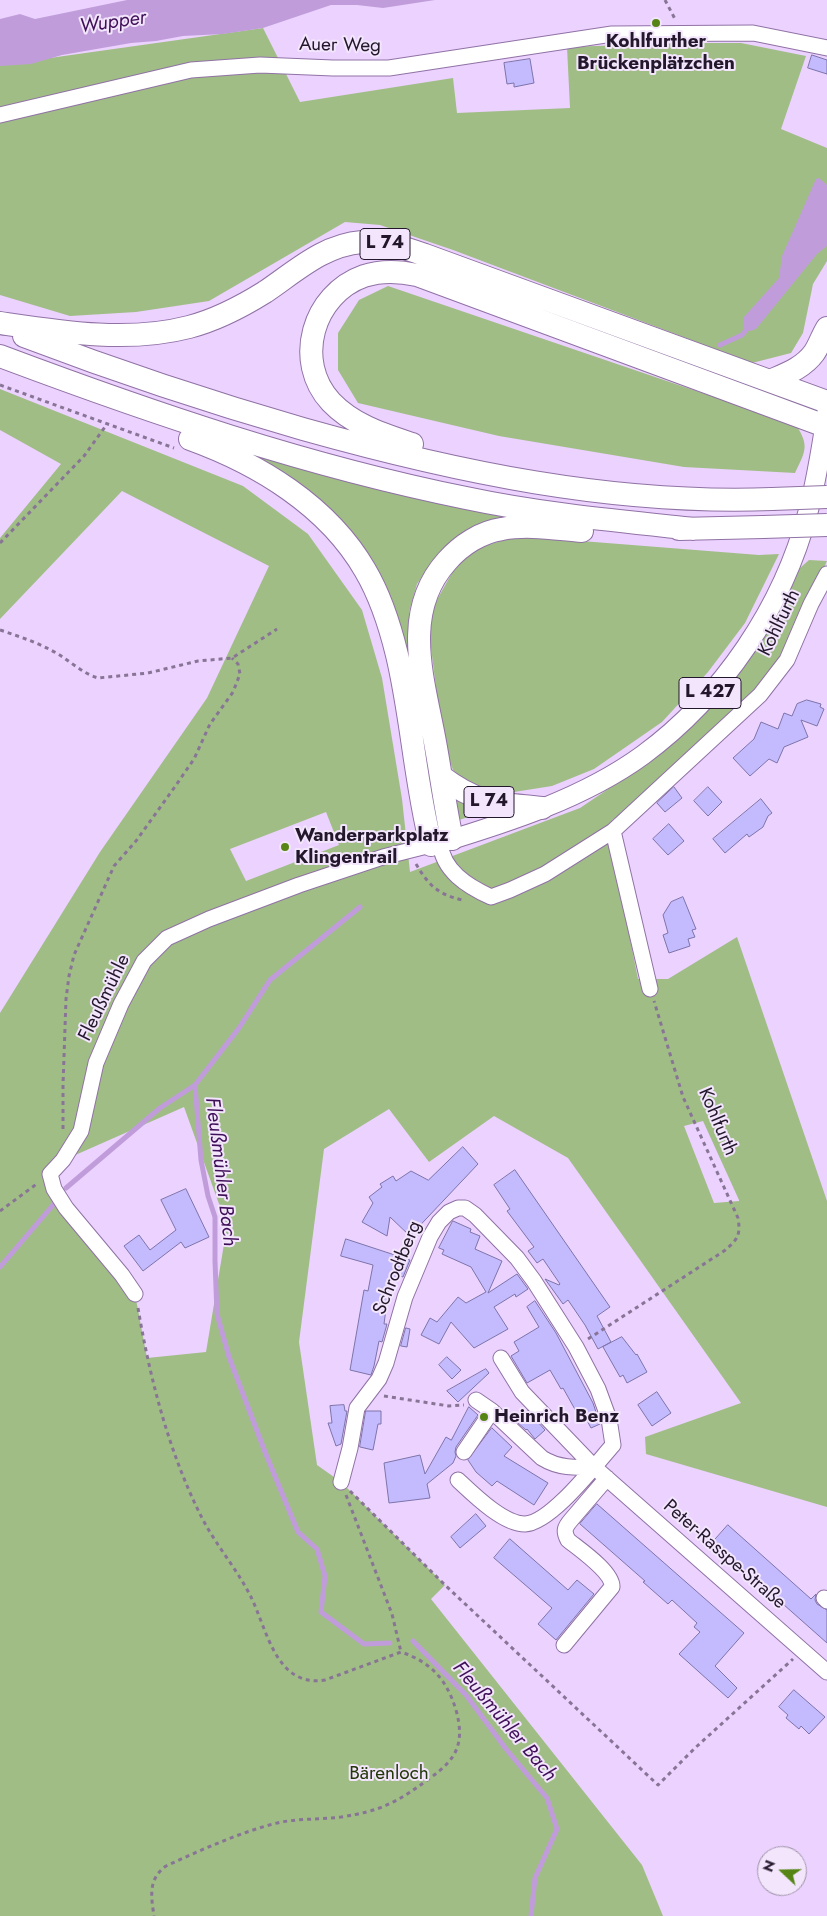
<!DOCTYPE html>
<html>
<head>
<meta charset="utf-8">
<style>
  body { margin:0 }
  #map { position:relative; width:827px; height:1916px; overflow:hidden; background:#ecd2ff; font-family:Jost,sans-serif }
  canvas { display:block }
  .north { position:absolute; left:757px; top:1846px; width:50px; height:50px; box-sizing:border-box; background:#f2e5fc; border:1px solid #9f93a8; border-radius:50%; rotate:291deg; font-size:14px; font-weight:700; line-height:20px; text-align:center; color:#23172b }
  .north::after { content:''; display:block; margin:auto; width:18px; height:22px; background:#568515; clip-path:polygon(50% 0,100% 100%,50% 72%,0 100%) }
</style>
</head>
<body>
<div id="map">
<canvas width="827" height="1916"></canvas>
<div class="north">N</div>
</div>
<script>
const c = document.querySelector('canvas').getContext('2d');
c.lineJoin = 'round';
function fill(path, color) { c.fillStyle = color; c.fill(path, 'evenodd'); }
function stroke(path, color, width, dash) { c.strokeStyle = color; c.lineWidth = width; c.lineCap = dash ? 'butt' : 'round'; c.setLineDash(dash || []); c.stroke(path); }
function label(font, color, halo, rows, align = 'center') {
  c.font = font + ' Jost,sans-serif'; c.lineWidth = 4; c.setLineDash([]); c.textBaseline = 'middle'; c.strokeStyle = halo; c.fillStyle = color; for (const [text, x, y, turn = 0] of rows) {
    c.save(); c.translate(x, y); c.rotate((+turn || 0) * Math.PI / 180); c.textAlign = isNaN(turn) ? turn : align; if (halo) c.strokeText(text, 0, 0); c.fillText(text, 0, 0); c.restore();
  }
}
fill(new Path2D(`
  M263 28 300 102 453 78 457 113 570 108 567 47 683 43H741L806 56 781 129 827 148V261L813 284 803 333 791 353 752 363 453 250 380 225 345 222 209 301 136 312 70 316 0 295V65Z
  M388 286 796 425C810 446 805 452 795 473L684 467 499 436 358 403 338 370V333L359 300Z
  M0 389 243 486 308 534 362 610 382 678 402 799 410 872 580 808 647 763 688 729 712 706 739 674 771 625 800 568 809 560 827 561 784 652 755 691 635 805 612 820 613 853 638 979H668L737 937 827 1201V1507L646 1454 645 1437 741 1403 568 1158 494 1116 429 1162 389 1109 324 1149 299 1342 317 1465 341 1482 445 1585 431 1599 642 1865 663 1916H0V1013L100 852 207 698 269 566 122 491 0 619V538L61 464 0 430ZM326 812 339 845 246 881 230 849ZM184 1107 227 1226 206 1352 147 1358 135 1294 50 1174 64 1160ZM703 1121 739 1200V1201L714 1203 684 1126Z
  M227 445 538 520 481 527 449 543 434 559 417 584 409 612V652L441 818H435L393 606 383 579 345 524 326 505 302 488Z
  M518 536 759 555 779 554 745 623 708 672 662 722 594 769 552 786 514 792 491 793 470 786 453 770 443 742 429 632 434 605 457 564 481 547Z
  M453 799 487 811 456 821Z`), '#a0bd86');
fill(new Path2D(`
  M127 0H435L383 8 357 5H331L263 28 223 34 183 36 156 41 131 43 62 55 31 64 0 66V19L20 14 35 19Z
  M819 178 827 185V246L817 254 756 329 750 331 744 328 743 318 779 278 782 256 816 179Z`), '#c09dda');
stroke(new Path2D(`
  M720 345 742 335 750 325
  M360 907 270 980 239 1028 195 1085 201 1160 208 1196 215 1217V1261L217 1314 229 1357 265 1452 298 1532 317 1549 325 1576 321 1612 364 1644 390 1643
  M66 1188 160 1108 195 1085
  M0 1267 53 1205
  M413 1641 466 1695 506 1749 547 1798 557 1829 535 1878 531 1916`), '#c09dda', 5);
const building = new Path2D(`
  M812 55 827 60V74L808 68Z
  M530 59 534 83 514 87V83L507 84 504 63Z
  M807 700 821 704 820 707 824 709 817 726 801 720 808 737 784 747 777 763 769 759 750 776 733 758 754 739 761 722 778 729 784 713 792 716 797 704Z
  M674 787 682 798 665 812 657 803Z
  M708 787 722 802 708 816 694 801Z
  M761 799 772 813 768 816 763 827 749 837 747 834 725 853 713 839Z
  M669 824 684 841 668 855 653 839Z
  M683 897 696 929 692 930 695 937 688 939 690 946 669 953 663 935 668 933 663 915 671 902Z
  M463 1147 478 1164 410 1236 390 1217 387 1236 362 1222 373 1203 369 1197 382 1187 380 1184 393 1176 396 1181 411 1171 428 1180Z
  M515 1170 610 1307 597 1316 611 1342 598 1349 585 1325 568 1300 563 1304 545 1279 559 1285 560 1284 543 1259 537 1263 528 1251 534 1247 507 1211 510 1209 494 1185Z
  M186 1189 209 1237 185 1248 181 1242 143 1271 124 1246 139 1235 150 1250 176 1230 161 1200Z
  M453 1221 471 1229 470 1232 480 1236 475 1249 502 1261 488 1293 517 1274 528 1289 516 1297 515 1294 494 1307 508 1329 474 1348 451 1322 439 1344 421 1335 430 1318 437 1322 458 1297 466 1303 486 1292 471 1267 442 1254 444 1250 439 1248Z
  M346 1239 410 1260 403 1277 397 1275 396 1280 390 1279 384 1324H387L382 1342 379 1341 374 1366 371 1375 350 1370 364 1290 368 1291 373 1265 341 1256Z
  M535 1301 556 1333 593 1403 600 1424 591 1428 582 1411 577 1413 563 1388 561 1389 550 1370 527 1383 511 1356 519 1351 514 1342 539 1327 527 1307Z
  M406 1328 410 1329 407 1347 401 1346Z
  M622 1337 636 1355 637 1354 647 1372 627 1383 623 1375 620 1377 603 1347Z
  M447 1357 461 1370 452 1379 439 1365Z
  M486 1369 489 1373 458 1402 447 1391Z
  M657 1392 671 1413 652 1426 638 1405Z
  M344 1405 345 1411H347L341 1444 336 1446 328 1423H332L330 1406Z
  M469 1407 478 1415 456 1447 455 1452 456 1456 453 1463 427 1484 430 1498 389 1503 384 1463 420 1455 425 1474 446 1437 451 1440Z
  M366 1411H381V1424H378L373 1450 360 1447Z
  M528 1411 545 1430 535 1439 527 1429 526 1430 517 1422Z
  M492 1428 512 1447 504 1456 548 1483 534 1505 497 1481 492 1486 476 1472 468 1460Z
  M597 1504 744 1633 715 1666 737 1688 728 1698 679 1654 700 1632 694 1627 697 1623 672 1600 668 1604 643 1582 645 1581 580 1524Z
  M476 1514 486 1526 460 1548 451 1537Z
  M728 1525 811 1599 816 1594 815 1600 817 1604 827 1610V1643L713 1542Z
  M510 1539 568 1590 577 1580 594 1594 556 1640 538 1624 552 1608 494 1558Z
  M794 1690 825 1717 809 1734 801 1726 799 1729 786 1718 788 1715 779 1707Z`);
fill(building, '#c4bafe');
stroke(building, '#7c74aa', 1);
const minor = new Path2D(`
  M0 115 191 70 260 65 333 68H389L612 34 753 33 827 48
  M613 831 650 989
  M440 843C443 871 467 886 491 897L510 890 545 874 613 831 760 695 787 660 811 604 827 574
  M135 1294 122 1275 66 1208 54 1189 50 1174 63 1160 81 1131 96 1063 121 1004 144 961 167 938 209 919 299 885 383 857 431 845
  M501 1358 522 1392 594 1467 827 1672
  M476 1400 492 1411
  M464 1452 492 1411 542 1458C558 1468 575 1468 594 1467
  M341 1482 350 1448 357 1408 379 1379 386 1363 405 1297 430 1237 439 1222 449 1212 458 1208H465L475 1215 517 1258 534 1281 576 1347 598 1389 609 1419 613 1445C596 1464 551 1523 525 1524 503 1524 473 1494 458 1480
  M824 1598 827 1601
  M564 1645 612 1587C613 1572 579 1549 568 1540 563 1531 565 1527 571 1520L607 1478`);
const major = new Path2D(`
  M440 843C509 822 584 798 643 755 723 696 783 607 808 512 817 479 822 445 827 412`);
const highway = new Path2D(`
  M0 323C61 332 128 343 189 327 216 320 241 307 265 292 295 272 323 245 362 242 383 240 405 248 425 255L827 402
  M24 336C116 371 209 402 303 429 456 472 613 505 772 499
  M0 356C152 413 307 466 466 498 541 514 618 521 694 529
  M770 381C786 374 803 368 814 353 819 346 822 336 827 328
  M190 439C259 464 328 506 365 570 381 597 390 626 397 655 412 718 415 783 431 845
  M412 444C382 434 353 425 331 402 293 361 313 294 364 276 382 270 399 271 417 275L825 426
  M679 529 763 527
  M442 777C479 805 498 803 542 808
  M452 839C445 807 441 774 435 742 424 681 400 613 447 561 461 545 481 532 502 529 528 524 556 529 582 531`);
stroke(minor, '#9072a5', 17);
stroke(major, '#9072a5', 21);
stroke(highway, '#9072a5', 24);
stroke(new Path2D(`
  M665 0 675 19
  M0 385 174 448
  M0 543 84 456 107 424
  M0 630C21 637 39 643 58 654 71 662 84 674 98 678L148 673 198 661 232 658 277 629
  M416 864C429 886 438 894 462 900
  M63 1129V1085L66 999 69 976 74 955 114 866 136 841 174 788 194 759 210 724 233 692 240 674 238 664 232 658
  M0 1211 38 1183
  M138 1308C150 1379 169 1453 202 1518 216 1545 236 1568 250 1595 267 1628 275 1688 325 1680L401 1652C431 1662 447 1680 456 1710 465 1743 457 1759 430 1778 398 1802 381 1811 341 1817 318 1820 295 1818 273 1824 236 1834 201 1850 166 1866 148 1879 151 1896 154 1916
  M588 1339 724 1251C737 1240 741 1236 738 1218L683 1097 654 1001
  M384 1396 449 1406 464 1405
  M350 1491 445 1585 658 1785 695 1748 793 1659
  M346 1495 392 1614 401 1652`), '#887595', 3, [4, 4]);
stroke(minor, '#fff', 15);
stroke(major, '#fff', 19);
stroke(highway, '#fff', 22);
const highwayBridge = new Path2D(`
  M772 499 827 497
  M763 527 827 525`);
stroke(highwayBridge, '#9072a5', 24, []);
stroke(highwayBridge, '#fff', 22);
for (const [x, y, r, color] of [
  [656,23,5,"#568515"],
  [285,847,5,"#568515"],
  [484,1417,5,"#568515"]
]) { const dot = new Path2D(); dot.arc(x, y, r, 0, 2 * Math.PI); c.fillStyle = color; c.fill(dot); stroke(dot, '#f2e5fc', 2); }
for (const [x, y, w] of [
  [385,244,50],
  [710,693,62],
  [489,802,50]
]) { const box = new Path2D(); box.roundRect(x - w / 2, y - 15.5, w, 31, 4); c.fillStyle = '#f2e5fc'; c.fill(box); stroke(box, '#23172b', 1); }
label('bold 18px', '#23172b', null, [
  ["L 74",385,244],
  ["L 427",710,693],
  ["L 74",489,802]
]);
label('bold 19px', '#23172b', '#f2e5fc', [
  ["Kohlfurther",656,42,"center"],
  ["Brückenplätzchen",656,64,"center"],
  ["Wanderparkplatz",295,836],
  ["Klingentrail",295,858],
  ["Heinrich Benz",494,1417]
], 'left');
label('19px', '#23172b', '#f2e5fc', [
  ["Auer Weg",340,46,1],
  ["Kohlfurth",780,623,-64],
  ["Fleußmühle",105,998,-64],
  ["Kohlfurth",717,1122,67],
  ["Schrodtberg",398,1268,-68],
  ["Peter-Rasspe-Straße",724,1555,41]
]);
label('19px', '#223607', '#f2e5fc', [
  ["Bärenloch",389,1774]
]);
label('italic 20px', '#3f0f58', '#f2e5fc', [
  ["Wupper",113,23,-8],
  ["Fleußmühler Bach",220,1172,83],
  ["Fleußmühler Bach",504,1722,50]
]);
</script>
</body>
</html>
